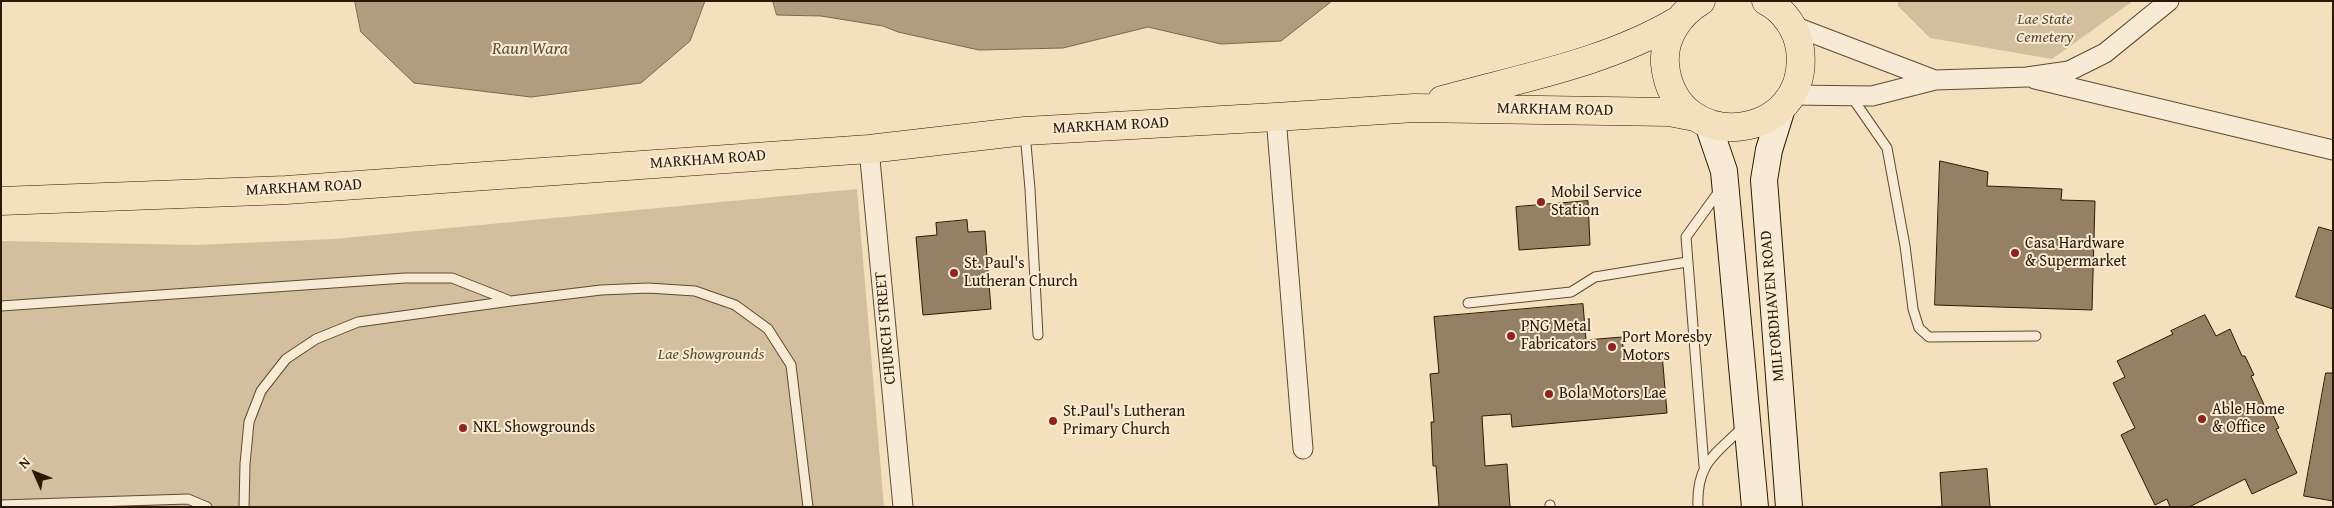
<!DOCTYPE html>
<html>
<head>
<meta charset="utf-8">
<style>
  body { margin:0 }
  #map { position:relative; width:2334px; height:508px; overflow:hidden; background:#f5e0be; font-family:"Gentium Book Plus",serif }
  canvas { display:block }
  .frame { position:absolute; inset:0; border:2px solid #2d1804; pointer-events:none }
  .north { position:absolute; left:10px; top:448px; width:50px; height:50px; -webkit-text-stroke:4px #f8ebd5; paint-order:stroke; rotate:314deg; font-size:14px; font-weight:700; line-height:20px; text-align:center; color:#2d1804 }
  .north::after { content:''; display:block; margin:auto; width:18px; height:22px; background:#2d1804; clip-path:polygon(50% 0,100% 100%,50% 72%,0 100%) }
</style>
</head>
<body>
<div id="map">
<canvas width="2334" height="508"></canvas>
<div class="frame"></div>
<div class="north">N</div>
</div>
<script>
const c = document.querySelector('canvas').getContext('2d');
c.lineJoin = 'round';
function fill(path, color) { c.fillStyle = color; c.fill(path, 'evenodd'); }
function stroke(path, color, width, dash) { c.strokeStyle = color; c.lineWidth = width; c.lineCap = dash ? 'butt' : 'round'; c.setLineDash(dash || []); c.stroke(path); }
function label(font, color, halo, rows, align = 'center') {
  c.font = font + ' "Gentium Book Plus",serif'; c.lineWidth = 4; c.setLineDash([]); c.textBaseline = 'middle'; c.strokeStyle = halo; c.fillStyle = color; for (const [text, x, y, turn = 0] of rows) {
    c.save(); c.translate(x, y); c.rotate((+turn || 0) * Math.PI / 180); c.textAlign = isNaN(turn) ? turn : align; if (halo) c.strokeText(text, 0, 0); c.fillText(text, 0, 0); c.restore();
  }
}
fill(new Path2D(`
  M1898 1H2133L2052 59 1930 38 1898 6Z
  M857 189 884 507H1V241L195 245 334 239Z`), '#d3be9e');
const water = new Path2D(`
  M355 1H705L690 41 641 83 531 97 414 83 361 32Z
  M773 1H1332L1281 41 1221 44 1148 27 1063 48 979 50 898 32 883 26 821 16 777 15Z`);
fill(water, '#b19c7f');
stroke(water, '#7c674e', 1);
const building = new Path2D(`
  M1940 161 1988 172 1987 186 2062 189 2061 200 2095 201 2092 310 1935 305Z
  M1588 201 1590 245 1519 250 1516 207Z
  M967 220 968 232 985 231 991 309 923 315 916 237 937 235 936 223Z
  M2319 227 2333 231V309L2296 297Z
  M1583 304 1586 340 1622 337 1624 357 1662 353 1667 413 1512 427 1511 414 1482 416 1485 466 1507 464 1510 507H1439L1436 466H1433L1431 422H1434L1430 374 1439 373 1434 317Z
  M2205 315 2216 336 2230 329 2242 356H2245L2254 375 2251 376 2266 409H2270L2279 428 2276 429 2297 473 2252 494 2245 479 2189 507H2170L2167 499 2155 505 2121 435 2135 428 2113 383 2125 377 2117 361 2173 334 2171 331Z
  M2326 373H2333V501L2304 496Z
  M1987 469 1990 507H1942L1940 473Z`);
fill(building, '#958065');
stroke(building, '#2d1804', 1);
const service = new Path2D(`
  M1851 96 1887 148 1905 246 1913 309 1919 328 1929 337 2036 336
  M1025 133 1030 189 1038 335
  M1468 303 1571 292 1595 277 1687 262
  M1 306 405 278H452L508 300
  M1704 466 1686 237 1720 190
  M1 505 188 499 207 507
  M1550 505V507
  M244 507 245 464 249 422 261 391 286 359 316 339 358 322 511 301 601 290 648 288 695 291 735 305 768 329 791 365 808 507
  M1698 507C1696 463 1715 455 1743 427`);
const minor = new Path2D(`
  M1791 25 1935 80
  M2035 79 2333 150
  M1791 95 1872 96 1935 80 2027 77 2069 71 2105 53 2169 1
  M1276 117 1303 449
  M869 149 903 507`);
const secondary = new Path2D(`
  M1782 108 1769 150 1764 180 1789 507
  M1708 124 1724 171 1755 507`);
const primary = new Path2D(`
  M1701 1C1679 14 1663 38 1665 64 1674 158 1812 142 1800 49 1797 29 1784 10 1766 1
  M1442 100C1521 78 1606 63 1677 21
  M1 201 286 190 869 149 1025 131 1276 117 1414 108 1669 112 1695 117`);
stroke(service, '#5f4a32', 11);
stroke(minor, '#5f4a32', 21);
stroke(secondary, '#2d1804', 28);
stroke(primary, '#2d1804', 29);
stroke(service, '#f8ebd5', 9);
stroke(minor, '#f8ebd5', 19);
stroke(secondary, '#f8ebd5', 26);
stroke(primary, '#f5e0be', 28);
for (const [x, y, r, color] of [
  [1541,202,5,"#8f2418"],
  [2015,253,5,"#8f2418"],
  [954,273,5,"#8f2418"],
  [1511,336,5,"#8f2418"],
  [1612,347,5,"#8f2418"],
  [1549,394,5,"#8f2418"],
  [2202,419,5,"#8f2418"],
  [1053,421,5,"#8f2418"],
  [463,428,5,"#8f2418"]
]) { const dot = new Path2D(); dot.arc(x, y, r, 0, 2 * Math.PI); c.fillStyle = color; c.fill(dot); stroke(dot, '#f8ebd5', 2); }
label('italic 16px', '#5f4a32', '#f8ebd5', [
  ["Lae State",2045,20],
  ["Cemetery",2045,38],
  ["Lae Showgrounds",711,355]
]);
label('16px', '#2d1804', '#f8ebd5', [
  ["MARKHAM ROAD",1555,110,1],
  ["MARKHAM ROAD",1111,126,-3],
  ["MARKHAM ROAD",708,160,-4],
  ["MARKHAM ROAD",304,188,-3],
  ["MILFORDHAVEN ROAD",1773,306,-95],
  ["CHURCH STREET",886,328,-95]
]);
label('16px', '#2d1804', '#f8ebd5', [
  ["Mobil Service",1551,193],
  ["Station",1551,211],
  ["Casa Hardware",2025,244],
  ["& Supermarket",2025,262],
  ["St. Paul's",964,264],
  ["Lutheran Church",964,282],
  ["PNG Metal",1521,327],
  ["Fabricators",1521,345],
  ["Port Moresby",1622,338],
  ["Motors",1622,356],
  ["Bola Motors Lae",1559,394],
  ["Able Home",2212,410],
  ["& Office",2212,428],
  ["St.Paul's Lutheran",1063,412],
  ["Primary Church",1063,430],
  ["NKL Showgrounds",473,428]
], 'left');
label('italic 18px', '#624d35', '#f8ebd5', [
  ["Raun Wara",530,49]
]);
</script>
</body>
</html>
